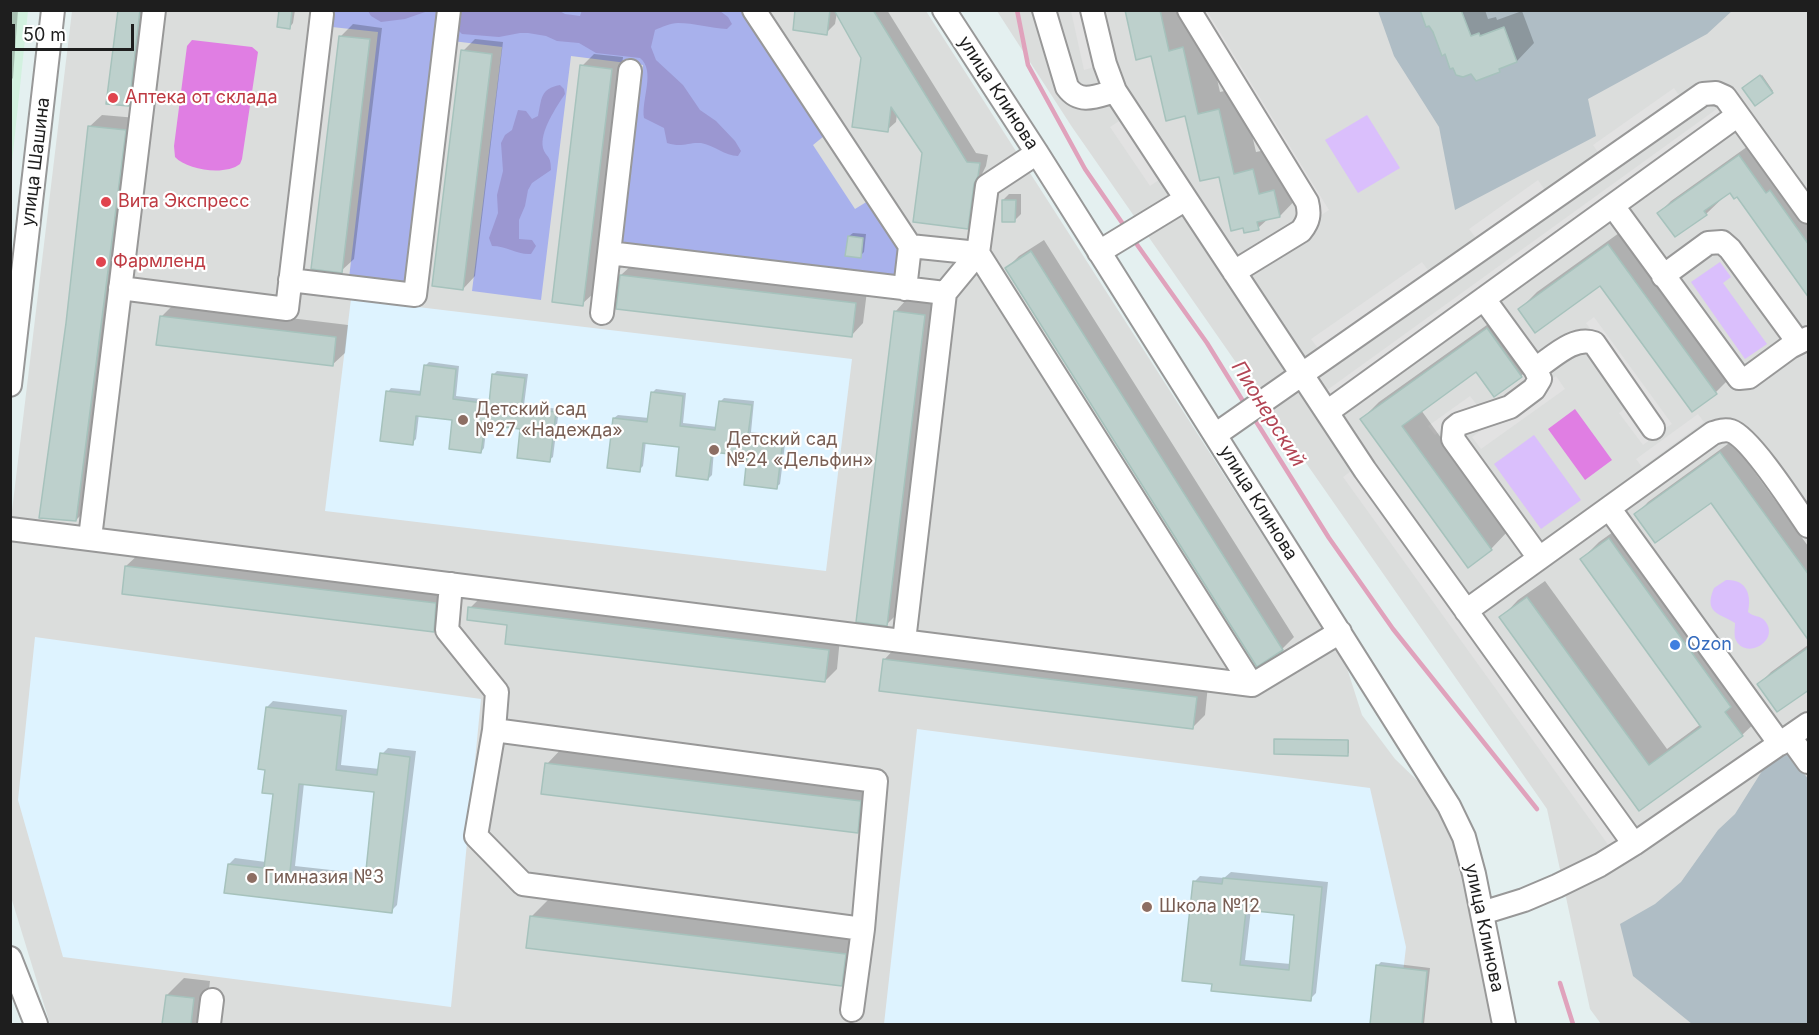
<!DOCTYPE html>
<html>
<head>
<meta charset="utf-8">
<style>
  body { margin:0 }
  #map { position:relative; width:1819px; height:1035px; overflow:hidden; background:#e4f0f0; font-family:Inter,sans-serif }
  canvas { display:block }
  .frame { position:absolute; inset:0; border:12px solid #1e1e1e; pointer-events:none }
  .scale { position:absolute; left:12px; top:24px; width:122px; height:27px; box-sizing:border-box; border:3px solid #1e1e1e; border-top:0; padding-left:8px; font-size:18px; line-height:21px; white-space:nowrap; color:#1e1e1e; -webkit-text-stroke:4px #fff; paint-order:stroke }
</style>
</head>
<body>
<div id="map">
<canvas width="1819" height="1035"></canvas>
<div class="frame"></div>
<div class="scale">50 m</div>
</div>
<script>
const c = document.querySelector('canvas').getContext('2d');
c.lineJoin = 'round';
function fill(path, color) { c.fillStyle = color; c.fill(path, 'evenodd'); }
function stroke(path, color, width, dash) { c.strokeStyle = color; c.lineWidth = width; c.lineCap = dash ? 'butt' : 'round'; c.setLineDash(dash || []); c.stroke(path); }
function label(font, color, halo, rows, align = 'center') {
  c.font = font + ' Inter,sans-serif'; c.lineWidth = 4.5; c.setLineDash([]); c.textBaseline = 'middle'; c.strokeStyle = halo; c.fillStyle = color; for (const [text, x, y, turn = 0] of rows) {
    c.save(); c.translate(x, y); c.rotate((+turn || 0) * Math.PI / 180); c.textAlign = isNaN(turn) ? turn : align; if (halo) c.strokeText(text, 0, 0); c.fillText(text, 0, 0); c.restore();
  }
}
fill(new Path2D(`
  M72 11H926L1346 665 1362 715 1395 759 1425 788 1443 815 1459 848 1495 1024H50L11 897V519Z
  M997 11H1808V1024H1601L1590 1009 1547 809 1072 127Z`), '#dbdddc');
fill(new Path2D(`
  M11 10 28 11 11 172 10 11Z`), '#d2f1df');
fill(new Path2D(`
  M351 299 852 359 826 571 325 511Z
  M35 637 481 699 451 1007 63 957 18 800Z
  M917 729 1370 788 1406 947 1397 1024H884Z`), '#def3ff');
fill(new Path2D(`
  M1733 10 1707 34 1588 99 1596 136 1455 210 1439 127 1394 56 1378 11Z
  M1789 751 1808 779V1024H1692L1633 976 1620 924 1655 904 1681 882 1718 830 1735 814 1767 763Z`), '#afbdc5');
fill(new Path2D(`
  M334 10 742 11 824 136 813 145 855 209 868 201 901 251 898 278 621 245 643 65 571 56 541 300 472 291 502 47 436 39 406 285 349 278 378 32 332 27Z`), '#a8b1ec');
fill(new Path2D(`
  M462 10H558L565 14 580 16 582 10 720 11 728 17 732 24 727 29C711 28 694 23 678 23 670 23 662 27 655 30L651 47 656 60 683 85 700 110 716 121 735 141 741 151 738 156C725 156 714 145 701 143 687 142 683 148 667 143L664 128 644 118C641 100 656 71 640 58L596 53 579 43 557 41 546 36 528 33H520L499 37 462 34 459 31 457 23Z
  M368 11H428L405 19 381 22 371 16Z
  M560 85 564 89 565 94C557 106 539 132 543 148 546 158 551 154 551 170L532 183 528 190 525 206 519 220V239L532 240 536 246 531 254C517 255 507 246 492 246L489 238 498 213 497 195 503 171 501 143 505 135 512 130 518 110 526 111 532 119 538 116C542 98 540 89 560 85Z`), '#9b97d1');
fill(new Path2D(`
  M1367 115 1400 168 1358 193 1325 140Z
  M1720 262 1731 277 1723 283 1767 344 1745 359 1691 282Z
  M1534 435 1581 500 1541 529 1494 464Z
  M1726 580C1746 579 1752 594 1748 612 1753 617 1760 615 1765 621 1781 641 1744 662 1735 638 1734 633 1735 628 1735 623 1720 613 1703 614 1714 588Z`), '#dabffc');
fill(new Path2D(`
  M192 40 252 47 258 52 242 159 240 164C225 176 187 170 175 157L174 146 187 46Z
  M1575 409 1612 460 1585 480 1548 429Z`), '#e07ee3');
fill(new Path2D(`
  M1071 11H1085L1098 66 1084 70Z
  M1194 11H1207L1329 210 1320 216Z
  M1674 88 1683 101 1602 158 1593 145Z
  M1718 108 1725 117 1330 402 1323 393Z
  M1122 119 1162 178 1150 186 1110 127Z
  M1538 180 1547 193 1478 241 1469 229Z
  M1422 262 1431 274 1320 351 1311 339Z
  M1594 317 1672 424 1664 429 1586 323Z
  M1556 376 1565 389 1481 449 1472 437Z
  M1470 396 1477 405 1435 435 1428 426Z
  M1627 407 1651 439 1643 445 1619 413Z
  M1698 414 1704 422 1642 467 1636 459Z
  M1351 471 1617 841 1609 846 1343 477Z`), '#e2e2e2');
fill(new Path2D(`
  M10 10H18L13 78 10 81Z
  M119 10H151L140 92 128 104Z
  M281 10H295L293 23 290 27Z
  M797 10H887L976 153 988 155 986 166 982 174 976 218 967 227 923 153 897 114 896 122 887 130 863 58 837 12 835 24 826 33Z
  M1126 10H1187L1205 26 1220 92 1241 87 1256 152 1275 148 1302 193 1280 216 1268 219 1258 228 1220 175Z
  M1422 10H1485L1488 19 1496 17 1497 20 1522 11 1534 43 1517 61 1505 65 1499 70 1472 73 1446 52Z
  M353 24 382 28 354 259 341 271V36Z
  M475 39 503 42 475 276 463 289V51Z
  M594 54 623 57 595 292 582 304V66Z
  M1762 75 1773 91 1756 104 1744 88Z
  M102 115 137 118 88 508 76 520 67 323 89 127Z
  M1751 144 1808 216V295L1737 194 1730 191 1706 214 1659 213 1671 201Z
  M1009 194H1021V214L1015 220 1003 200Z
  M1626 228 1733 375 1716 392 1601 284 1520 309 1537 292Z
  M853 233 866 234 864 252 860 256 849 236Z
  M1044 240 1294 637 1282 649 1007 268 1019 256Z
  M634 263 867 291 863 323 851 336 621 275Z
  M907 299 937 303 899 612 887 624 895 312Z
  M174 304 348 325 345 353 332 365 161 317Z
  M1505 312 1539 358 1521 376 1494 395 1476 370 1421 410 1508 531 1491 549 1468 565 1362 419 1379 402Z
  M429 362 459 366 456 396 490 400 493 375 497 371 528 374 524 405 559 409 553 457 549 460 522 428 487 423 484 448 481 452 454 419 419 414 416 439 412 443 388 392 391 388 422 391 425 366Z
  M656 389 686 393 683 423 717 427 720 402 724 398 754 401 751 432 786 436 780 484 776 487 749 455 714 450 712 475 708 479 681 446 646 441 643 466 639 470 614 418 618 415 649 418 652 393Z
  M1732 441 1808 546V639L1711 501 1636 515 1648 502Z
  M1627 522 1760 718 1742 735 1640 809 1501 618 1518 600 1545 581 1667 749 1701 724 1582 559 1599 542Z
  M139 554 447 591 446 618 434 630 126 566Z
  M482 596 840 638 837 669 825 681 509 623 470 608Z
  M1808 645V688L1759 684 1771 672Z
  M896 647 1208 685 1205 715 1193 727 884 660Z
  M273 701 347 710 341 765 380 769 382 754 388 748 416 751 397 905 391 911 229 864 235 858 266 862 275 793 267 768V707ZM304 783 376 791 367 874 295 866Z
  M1277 739 1349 740V753L1347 754 1275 740Z
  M564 746 877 784 875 814 857 831 547 764Z
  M1231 872 1328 882 1316 993 1310 999 1214 982 1194 882 1200 876 1224 878ZM1251 909 1296 913 1291 964 1245 960Z
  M548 900 862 938 858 967 841 984 531 917Z
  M1381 962 1430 968 1424 1024H1371L1377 966Z
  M184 978 210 981 205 1024H164L167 995Z`), '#0003');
stroke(new Path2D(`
  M1017 10 1028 65 1085 169 1125 227
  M1133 239 1207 343 1246 406
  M1252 415 1329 538 1393 629 1537 809
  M1560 983 1573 1024`), '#e0a2bc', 4.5);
const building = new Path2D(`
  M118 10H140L129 106 106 104Z
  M279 10H292L290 29 277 27Z
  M795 10H830L827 35 793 30Z
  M834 10H873L967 162 980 163 978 176 974 184 968 229 913 222 922 153 891 107 888 132 852 127 861 58Z
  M1125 10H1160L1169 51 1183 47 1198 114 1219 109 1234 174 1253 169 1259 194 1274 190 1280 217 1257 222 1259 230 1244 233 1243 228 1231 231 1219 177 1200 181 1185 116 1166 121 1151 56 1136 60Z
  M1420 10H1461L1471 36 1479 33 1480 36 1504 27 1517 62 1499 69 1500 72 1476 81 1471 74 1463 77 1456 75 1453 68 1450 69 1445 54 1442 56 1433 32 1429 26 1426 27Z
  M339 36 370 39 342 273 311 269Z
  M461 50 492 54 463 290 432 286Z
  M580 65 612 69 583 306 552 302Z
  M1760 75 1773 93 1755 106 1742 88Z
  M88 126 126 130 76 521 39 518 66 323Z
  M1739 155 1766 193 1770 190 1809 245V298L1737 197 1734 199 1730 193 1704 211 1707 215 1675 237 1657 213Z
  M1002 200H1016L1015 222H1002Z
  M848 236 863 238 861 258 845 256Z
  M1608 244 1717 394 1692 412 1600 286 1535 333 1518 309Z
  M1031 251 1283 650 1257 667 1005 268Z
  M620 275 856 303 852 337 616 309Z
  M894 311 925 315 887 626 856 622Z
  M160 316 336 337 333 366 156 345Z
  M1487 328 1522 377 1494 397 1476 372 1402 426 1492 550 1468 568 1360 419Z
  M424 365 456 369 453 399 489 404 492 374 525 378 521 408 556 412 550 462 517 458 520 429 485 425 481 453 449 449 452 420 416 416 413 445 380 441 386 391 420 395Z
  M651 392 683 396 680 426 715 430 719 401 752 405 748 435 783 439 777 489 744 485 747 456 712 452 708 480 676 476 679 447 643 443 640 472 607 468 613 418 647 422Z
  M1720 452 1809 575V641L1711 503 1655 543 1634 514Z
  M1609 538 1731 707 1725 712 1743 736 1639 811 1499 617 1527 597 1649 765 1701 727 1580 559Z
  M125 566 436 603 434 632 122 594Z
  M468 607 829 650 825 682 505 644 507 625 467 620Z
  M1809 647V690L1777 712 1757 684Z
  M883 659 1197 697 1193 729 879 691Z
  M266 707 342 716 336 770 377 775 380 753 410 757 392 913 224 893 228 864 264 868 273 794 262 793 265 770 258 769ZM299 784 374 792 365 880 290 872Z
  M1274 739 1348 740V756L1274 754Z
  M545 763 861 801 858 833 541 794Z
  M1223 878 1322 887 1311 1001 1211 991 1212 984 1182 981 1193 881 1222 884ZM1246 910 1294 915 1289 970 1240 965Z
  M530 916 846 954 842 986 526 948Z
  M1376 965 1427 971 1422 1024H1370Z
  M166 995 194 998 191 1024H162Z`);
fill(building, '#bdd0cc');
stroke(building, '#a6c2bc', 1.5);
const minor = new Path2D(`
  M754 10 910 246 905 289
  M944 10 1037 153 1449 806 1464 837 1474 874 1504 1024
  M1044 10 1067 87C1080 105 1097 96 1115 91
  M1092 10 1105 64 1115 91 1186 199
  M1189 10 1307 202C1310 214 1309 221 1301 231L1234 272
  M1613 206 1739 378 1749 377 1790 347 1808 338
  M910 246 978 253 987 186 1037 153
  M1099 252 1186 199 1365 470 1634 844
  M609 253 630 71
  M1663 276 1708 243 1722 242 1730 249 1798 342
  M290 280 415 295 449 10
  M120 288 287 309 322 14
  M1484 299 1535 369 1540 379 1534 389 1510 407 1459 424 1454 428 1453 439 1539 558
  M602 313 609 253 945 293
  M1535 369C1551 359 1574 335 1594 343L1653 428
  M10 385 53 10
  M1327 412 1738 115
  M1215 435 1703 94 1716 93 1725 97 1808 212
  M10 529 1252 685 1340 632
  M90 538 154 10
  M451 584 447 630 497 692 494 730 476 836 523 884 863 929
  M1466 611 1609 508
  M904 641 945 293 978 253 1252 685
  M494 730 876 781 863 929 852 1010
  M1790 737 1808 762
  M1780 744 1609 508 1713 433C1719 431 1725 429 1731 431 1750 437 1795 507 1808 526
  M1482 913 1524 900 1557 886 1600 865 1634 844 1808 724
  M10 958 36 1024
  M209 1024 212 1000`);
stroke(minor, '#989898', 26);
stroke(minor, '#fff', 22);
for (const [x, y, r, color] of [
  [113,98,6,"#e0444e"],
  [106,202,6,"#e0444e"],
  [101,262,6,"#e0444e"],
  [463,420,6,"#8d6e63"],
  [714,450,6,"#8d6e63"],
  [1675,645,6,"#3f7fe0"],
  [252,878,6,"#8d6e63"],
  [1147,907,6,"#8d6e63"]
]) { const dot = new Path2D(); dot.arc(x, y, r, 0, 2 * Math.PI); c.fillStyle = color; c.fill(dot); stroke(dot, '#fff', 2); }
label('18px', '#1e1e1e', '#fff', [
  ["улица Клинова",998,93,57],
  ["улица Шашина",36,162,-83],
  ["улица Клинова",1258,503,58],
  ["улица Клинова",1484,928,78]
]);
label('18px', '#be3a42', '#fff', [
  ["Аптека от склада",125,98],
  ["Вита Экспресс",118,202],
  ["Фармленд",113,262]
], 'left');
label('18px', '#785e54', '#fff', [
  ["Детский сад",475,410],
  ["№27 «Надежда»",475,431],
  ["Детский сад",726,440],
  ["№24 «Дельфин»",726,461],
  ["Гимназия №3",264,878],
  ["Школа №12",1159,907]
], 'left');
label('18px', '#366cbe', '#fff', [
  ["Ozon",1687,645]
], 'left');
label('italic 20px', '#b34655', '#fff', [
  ["Пионерский",1268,414,58]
]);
</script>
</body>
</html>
